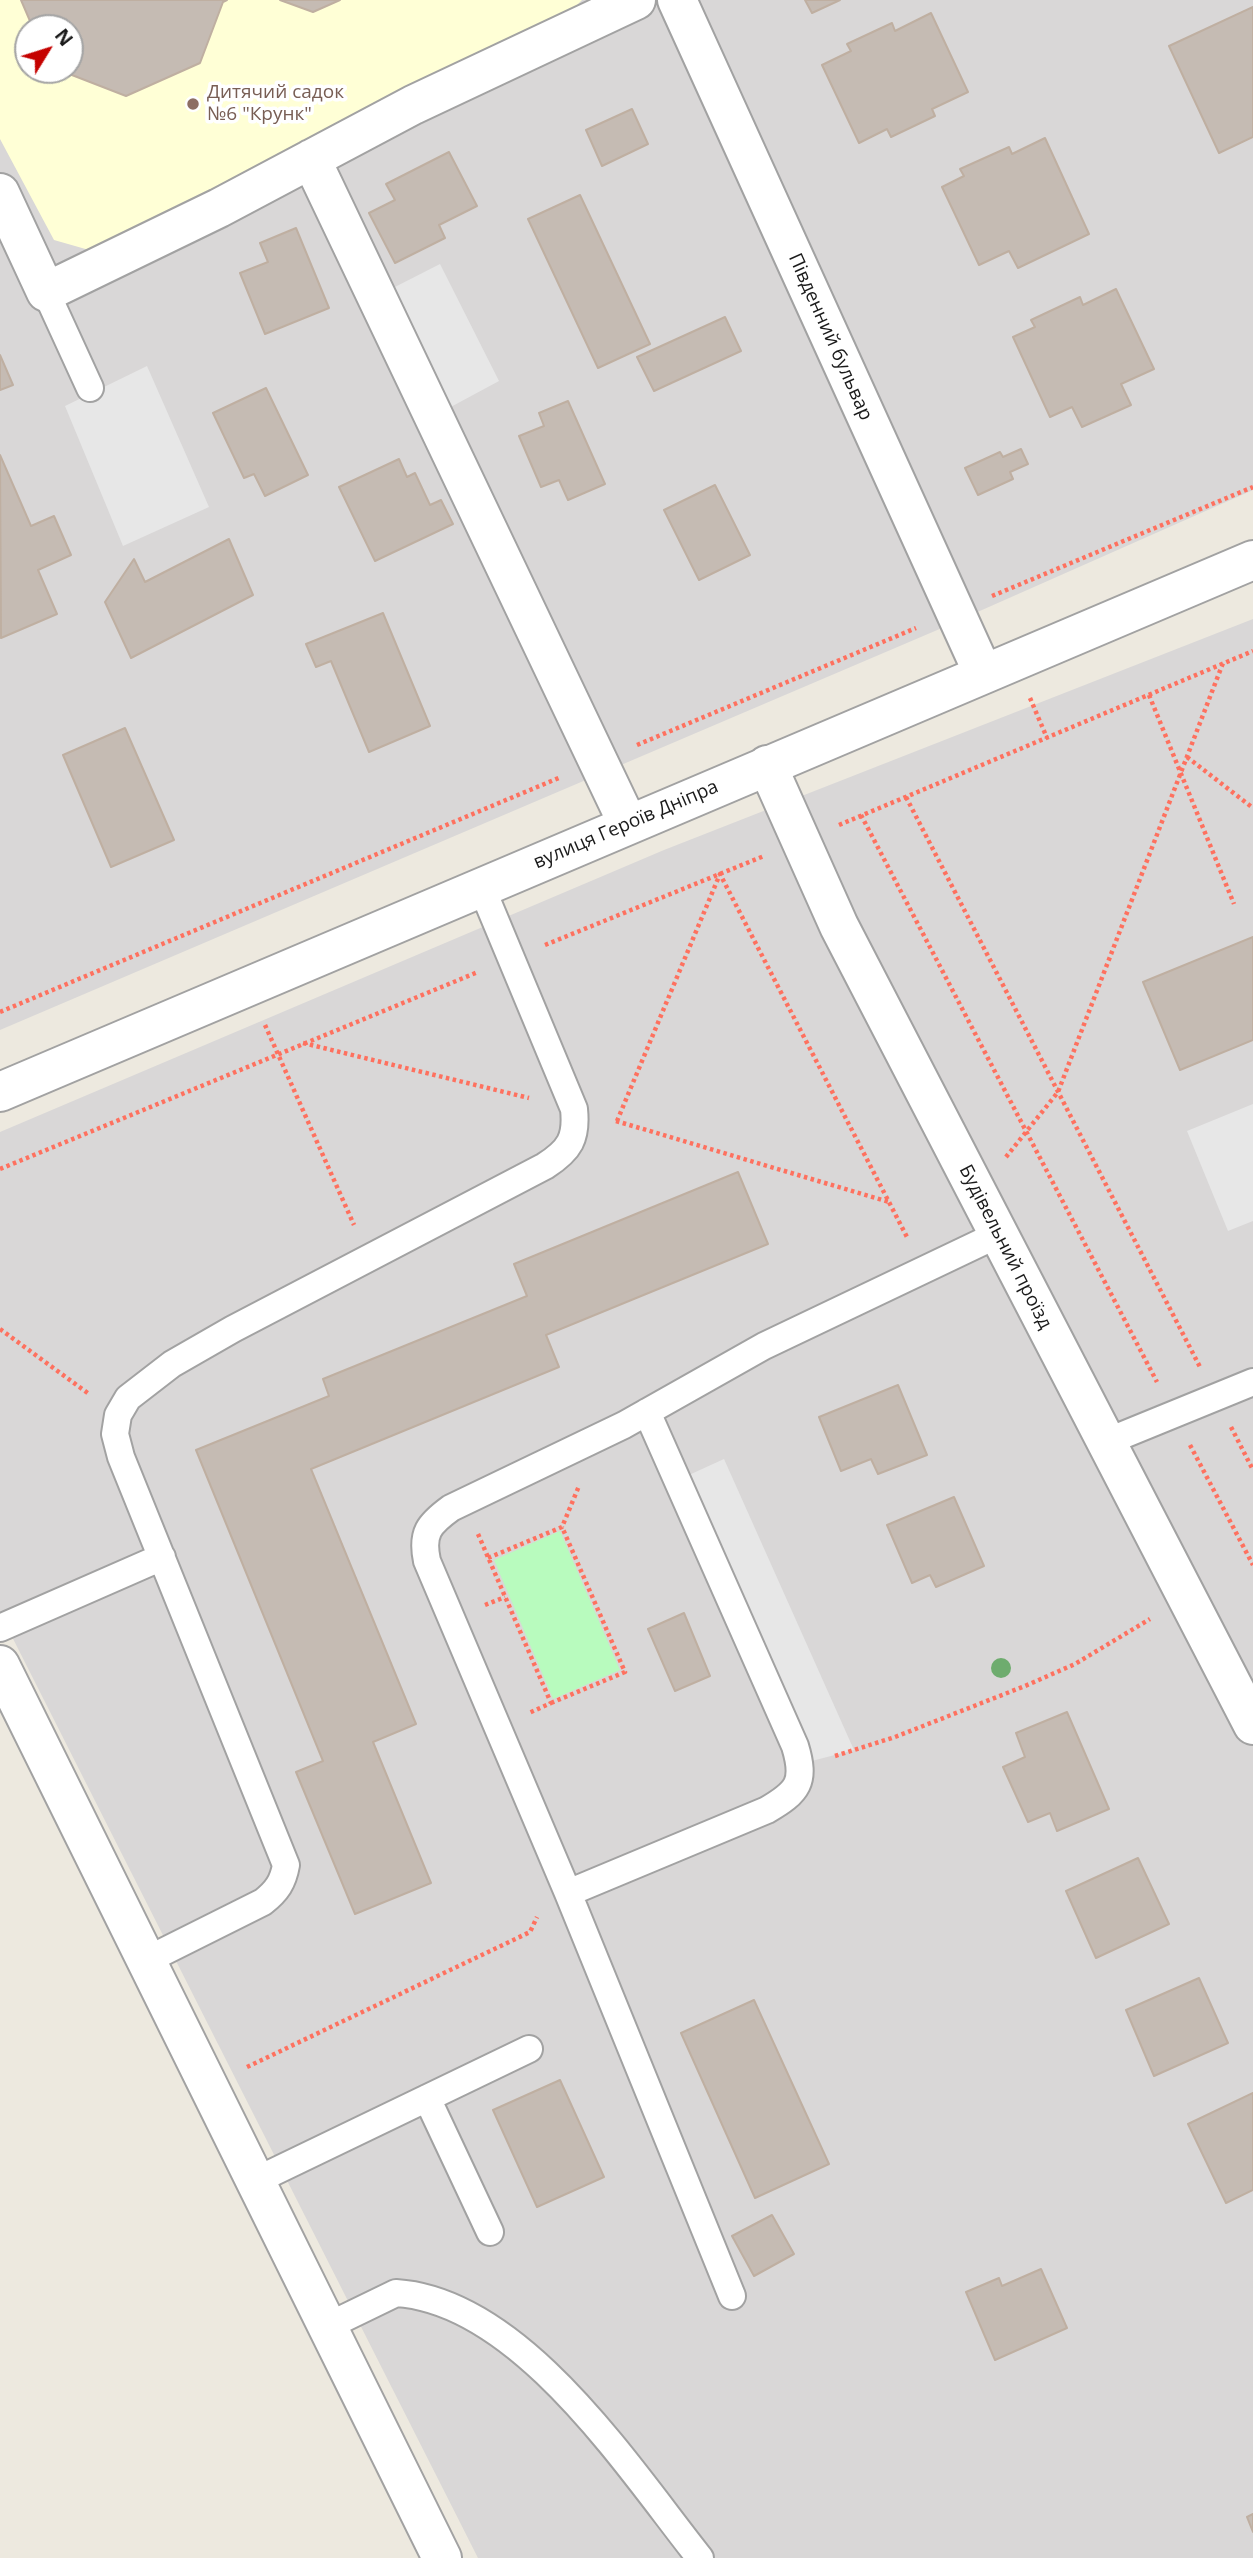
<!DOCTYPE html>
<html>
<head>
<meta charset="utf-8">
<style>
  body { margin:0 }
  #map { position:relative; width:1253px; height:2558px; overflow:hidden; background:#ede9df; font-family:"Open Sans",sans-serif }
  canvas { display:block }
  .north { position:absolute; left:14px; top:14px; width:70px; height:70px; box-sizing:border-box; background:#fff; border:2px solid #a4a4a4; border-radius:50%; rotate:52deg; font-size:19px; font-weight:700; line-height:28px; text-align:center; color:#1b1b1b }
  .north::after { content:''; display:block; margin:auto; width:24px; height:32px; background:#c50200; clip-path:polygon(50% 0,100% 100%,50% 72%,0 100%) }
</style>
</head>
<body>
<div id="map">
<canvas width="1253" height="2558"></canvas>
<div class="north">N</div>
</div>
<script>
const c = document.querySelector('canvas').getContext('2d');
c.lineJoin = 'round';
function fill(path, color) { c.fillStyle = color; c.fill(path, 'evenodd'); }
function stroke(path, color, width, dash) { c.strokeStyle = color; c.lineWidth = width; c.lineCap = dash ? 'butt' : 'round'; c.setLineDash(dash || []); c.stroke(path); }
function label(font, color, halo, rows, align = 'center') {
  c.font = font + ' "Open Sans",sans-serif'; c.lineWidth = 7; c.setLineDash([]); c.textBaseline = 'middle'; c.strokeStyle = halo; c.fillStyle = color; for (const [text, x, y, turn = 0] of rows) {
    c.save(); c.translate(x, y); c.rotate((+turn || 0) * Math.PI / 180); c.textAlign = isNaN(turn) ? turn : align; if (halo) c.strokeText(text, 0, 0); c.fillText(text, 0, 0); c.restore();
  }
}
fill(new Path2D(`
  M0 0H661L949 625 0 1030ZM28 28H70V70H28Z
  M691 0H1253V490L973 614Z
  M1253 619V2558H478L0 1613V1132L664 850Z`), '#d9d7d7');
fill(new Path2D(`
  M0 0H582L565 17 89 250 54 240 0 139ZM28 28H70V70H28Z`), '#ffffd6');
fill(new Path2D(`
  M560 1531 620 1670 553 1699 494 1560Z`), '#b8fbbe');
fill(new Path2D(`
  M440 264 499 381 447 409 391 289Z
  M147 366 209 507 123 546 65 406Z
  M1253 1104V1221L1228 1231 1187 1131Z
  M724 1459 854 1750 804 1763 678 1480Z`), '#e7e7e7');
const building = new Path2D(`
  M21 0H227L223 2 200 63 126 96 59 70H70V28H33Z
  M280 0H340L313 12Z
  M805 0H840L812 13Z
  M1253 7V137L1219 153 1169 46Z
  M931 13 968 92 932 109 935 116 891 137 887 129 859 143 822 65 851 51 847 44 892 23 895 31Z
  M632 109 648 144 602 166 586 130Z
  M1045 138 1089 234 1018 268 1009 251 979 265 942 187 964 176 960 169 1009 147 1012 154Z
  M449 152 477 206 439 225 445 238 395 263 369 213 395 200 386 184Z
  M580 195 650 344 598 368 528 219Z
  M296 228 329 308 265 334 240 273 268 262 260 243Z
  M1116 289 1154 369 1121 384 1131 405 1082 427 1072 407 1050 417 1013 337 1035 327 1031 320 1080 297 1083 305Z
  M725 317 741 351 654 391 637 357Z
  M0 355 13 385 0 390Z
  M266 388 308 475 265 496 254 474 244 478 213 413Z
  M568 401 605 484 568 500 559 480 541 487 519 436 544 426 539 413Z
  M1021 449 1028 464 1010 472 1013 479 978 495 965 468 1000 452 1003 457Z
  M0 455 31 526 54 516 71 555 38 570 57 614 1 638Z
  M399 459 407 477 415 473 430 505 441 500 453 524 375 561 339 487Z
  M715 485 750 555 699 580 664 510Z
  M229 539 253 595 131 658 105 602 134 559 145 582Z
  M383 613 430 726 369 752 331 661 316 667 306 644Z
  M125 728 174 840 111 867 63 755Z
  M1253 937V1040L1180 1070 1143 982Z
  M738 1172 768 1244 546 1335 559 1367 311 1469 416 1724 373 1742 431 1883 355 1914 296 1772 323 1761 196 1450 329 1396 323 1379 527 1296 514 1264Z
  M898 1385 927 1455 878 1474 871 1459 841 1471 819 1417Z
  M954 1497 984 1566 936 1587 930 1575 912 1583 887 1525Z
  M684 1613 710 1676 675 1691 648 1629Z
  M1067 1712 1109 1809 1057 1831 1050 1813 1028 1822 1003 1767 1025 1757 1016 1733Z
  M1138 1858 1169 1924 1096 1958 1066 1891Z
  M1199 1978 1228 2043 1154 2076 1126 2010Z
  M754 2000 829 2164 755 2198 681 2033Z
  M560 2080 604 2177 537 2207 493 2110Z
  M1253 2093V2190L1226 2203 1188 2124Z
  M772 2215 794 2254 754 2276 732 2236Z
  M1041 2269 1067 2328 995 2360 966 2292 999 2278 1002 2286Z
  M1253 2514V2532L1247 2517Z`);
fill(building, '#c5bbb3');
stroke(building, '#bfafa1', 2);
const service = new Path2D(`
  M46 292 90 388
  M1106 1442 1253 1382
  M0 1628 162 1557
  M568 1893 767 1810C798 1792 806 1782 795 1746L647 1412
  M147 1960 263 1902C277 1891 283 1882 286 1865L121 1457 115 1434 118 1415 128 1398 172 1364 233 1329 545 1166C570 1150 577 1138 574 1109L481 886
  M427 2098 490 2232
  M255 2181 529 2049
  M732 2296 568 1893 427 1561C421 1533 429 1524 451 1508L624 1425 764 1346 999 1234
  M328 2326 396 2293C521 2301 629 2469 700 2558`);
const minor = new Path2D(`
  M677 0 983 673
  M311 159 628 824
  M0 193 46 292 219 208 413 105 636 0
  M767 765 839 926 1253 1725
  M0 1665 442 2558`);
const tertiary = new Path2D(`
  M0 1092 1253 560`);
stroke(service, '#a2a2a2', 30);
stroke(minor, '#a2a2a2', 42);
stroke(tertiary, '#a2a2a2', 42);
stroke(new Path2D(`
  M992 596 1253 487
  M1149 695 1234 904
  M1030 698 1047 738
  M637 745 916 628
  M1187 757 1253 808
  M906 797 1200 1367
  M861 815 1157 1382
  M839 825 1253 651
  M545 945 764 856
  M0 1012 561 777
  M265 1025 354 1225
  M303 1043 529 1098
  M616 1121 889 1202
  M617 1121 720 874 908 1239
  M1006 1157 1058 1092 1223 663
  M0 1169 478 972
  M0 1329 89 1394
  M1231 1427 1253 1470
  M1190 1445 1253 1565
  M478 1534 551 1703 529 1713
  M488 1558 562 1527 579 1486
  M485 1605 505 1597
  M551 1703 625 1672 562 1527
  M835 1756 895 1737 1025 1686 1075 1664 1150 1619
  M247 2067 530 1932 537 1917`), '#fe715f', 4.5, [3.5, 3.5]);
stroke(service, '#fff', 26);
stroke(minor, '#fff', 38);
stroke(tertiary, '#fff', 38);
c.fillStyle = '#6eac6e';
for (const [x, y] of [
  [1001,1668]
]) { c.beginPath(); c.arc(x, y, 10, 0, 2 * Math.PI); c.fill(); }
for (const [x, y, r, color] of [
  [193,104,7,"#8d6e63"]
]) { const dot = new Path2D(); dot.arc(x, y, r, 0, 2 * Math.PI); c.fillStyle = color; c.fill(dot); stroke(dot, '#fff', 2.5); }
label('19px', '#785e54', '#fff', [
  ["Дитячий садок",207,93],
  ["№6 \"Крунк\"",207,115]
], 'left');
label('19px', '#1b1b1b', '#fff', [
  ["Південний бульвар",830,337,66],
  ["вулиця Героїв Дніпра",626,825,-23],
  ["Будівельний проїзд",1005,1247,63]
]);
</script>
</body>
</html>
